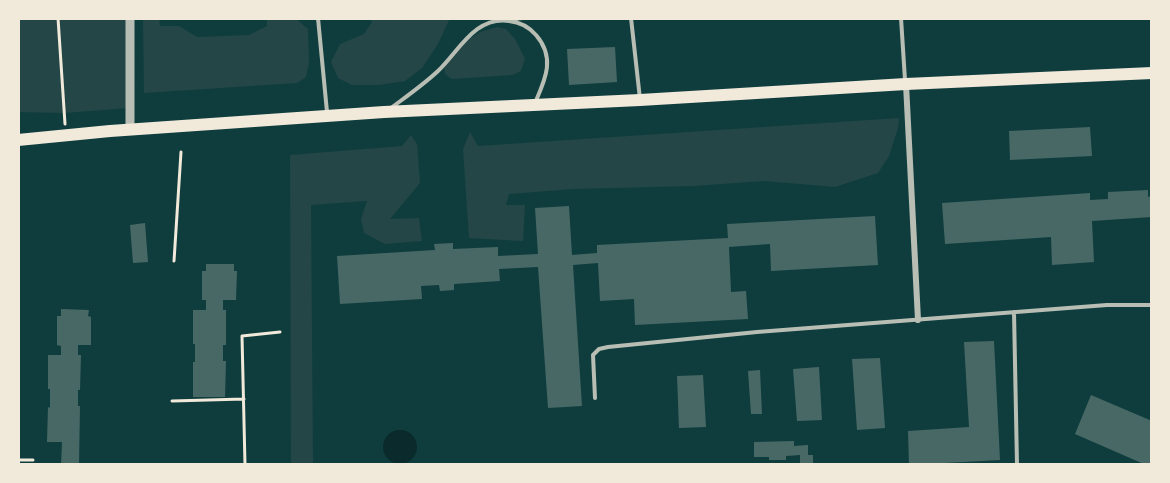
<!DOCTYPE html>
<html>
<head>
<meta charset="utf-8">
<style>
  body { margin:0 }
  #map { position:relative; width:1170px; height:483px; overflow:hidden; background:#0f3d3e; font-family:Manrope,sans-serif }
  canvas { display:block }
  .frame { position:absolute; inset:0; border:20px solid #f1e9da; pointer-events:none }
</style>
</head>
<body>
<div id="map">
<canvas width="1170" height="483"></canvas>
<div class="frame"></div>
</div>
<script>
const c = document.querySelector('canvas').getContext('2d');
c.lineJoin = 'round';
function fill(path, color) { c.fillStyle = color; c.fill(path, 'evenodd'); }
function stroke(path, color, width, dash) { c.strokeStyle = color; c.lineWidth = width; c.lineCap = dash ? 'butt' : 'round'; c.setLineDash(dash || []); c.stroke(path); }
fill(new Path2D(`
  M18 18H130V108L64 113 18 112Z
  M143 18H159L160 26H179L197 37 249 35 267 26V18H295L308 29 309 63 306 77 297 83 144 93Z
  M370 18H450L438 44 422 68 405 81 379 85H352L338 78 331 62 340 44 364 34 372 22Z
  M497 27 506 29 515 39 525 59 521 71 512 75 452 79 445 74 444 66 461 44 480 32Z
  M899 118 898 128 889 156 878 173 835 187 765 181 693 186 573 189 509 194 506 205H525L523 241 469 238 463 149 470 132 478 146Z
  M411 135 417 144 420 183 390 219 419 218 422 241 385 244 364 233 361 219 367 201 311 205 313 465H291L290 155 402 146Z`), '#244646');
fill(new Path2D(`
  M383 447a17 17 0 1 1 34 0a17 17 0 1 1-34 0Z`), '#0a2a2b');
fill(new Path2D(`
  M615 47 617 82 569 85 567 49Z
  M1090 127 1092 156 1010 160 1009 131Z
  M1148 190V197L1152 196V217L1092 221 1094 262 1052 265 1051 237 945 244 942 203 1090 193V200L1108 199V192Z
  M569 206 572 255 597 253V245L728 238 727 224 875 216 878 265 771 271 770 244 729 247 731 292 746 291 748 319 635 325 634 299 600 301 598 263 573 265 582 406 548 408 538 267 499 269 500 281 454 284V290L440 291 439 285 421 286 422 299 340 304 337 256 435 250 434 244 453 243V249L498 247V256L538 254 535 208Z
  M145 223 148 262 133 263 130 225Z
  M206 264H234V271H237L236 300H223V310H226V345H223V361H226L225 397H193V362H195V344H193V310H206V300H202V271H206Z
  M61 309 89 310 88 316 91 317V345H78V355H81L80 390H78V406H80L79 465H61L62 442H47L48 407 50 408V389H48V355H61V346L57 345V316H61Z
  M994 341 1000 460 909 465 908 431 969 427 964 342Z
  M880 358 885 428 857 430 852 359Z
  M819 367 822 420 797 421 793 369Z
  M760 370 762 414H751L748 371Z
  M703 375 706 427 679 428 677 376Z
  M1091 395 1152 421V465H1146L1075 434Z
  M794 441V446L808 445V455H813V465H800V455L786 456V460H769V457H754V442Z`), '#486865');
stroke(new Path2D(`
  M58 18 65 124
  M174 261 181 152
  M172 401 244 399
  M18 460H33
  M245 465 242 336 280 332`), '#f1e9da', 3);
stroke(new Path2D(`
  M318 18 327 112
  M631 18 640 99
  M901 18 905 80
  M511 19 523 18
  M391 108C407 96 423 85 438 71 459 51 475 16 509 21 519 22 529 27 536 35 556 58 545 80 535 103
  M1014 312 1017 465
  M595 398 593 355 599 349 608 347 757 332 1107 305H1152`), '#b8beb3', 4);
stroke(new Path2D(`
  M906 84 918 320`), '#b8beb3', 6);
stroke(new Path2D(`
  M130 18V130`), '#b8beb3', 9);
stroke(new Path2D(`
  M18 140 110 131 384 112 640 100 906 84 1152 73`), '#f1e9da', 12);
</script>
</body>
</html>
